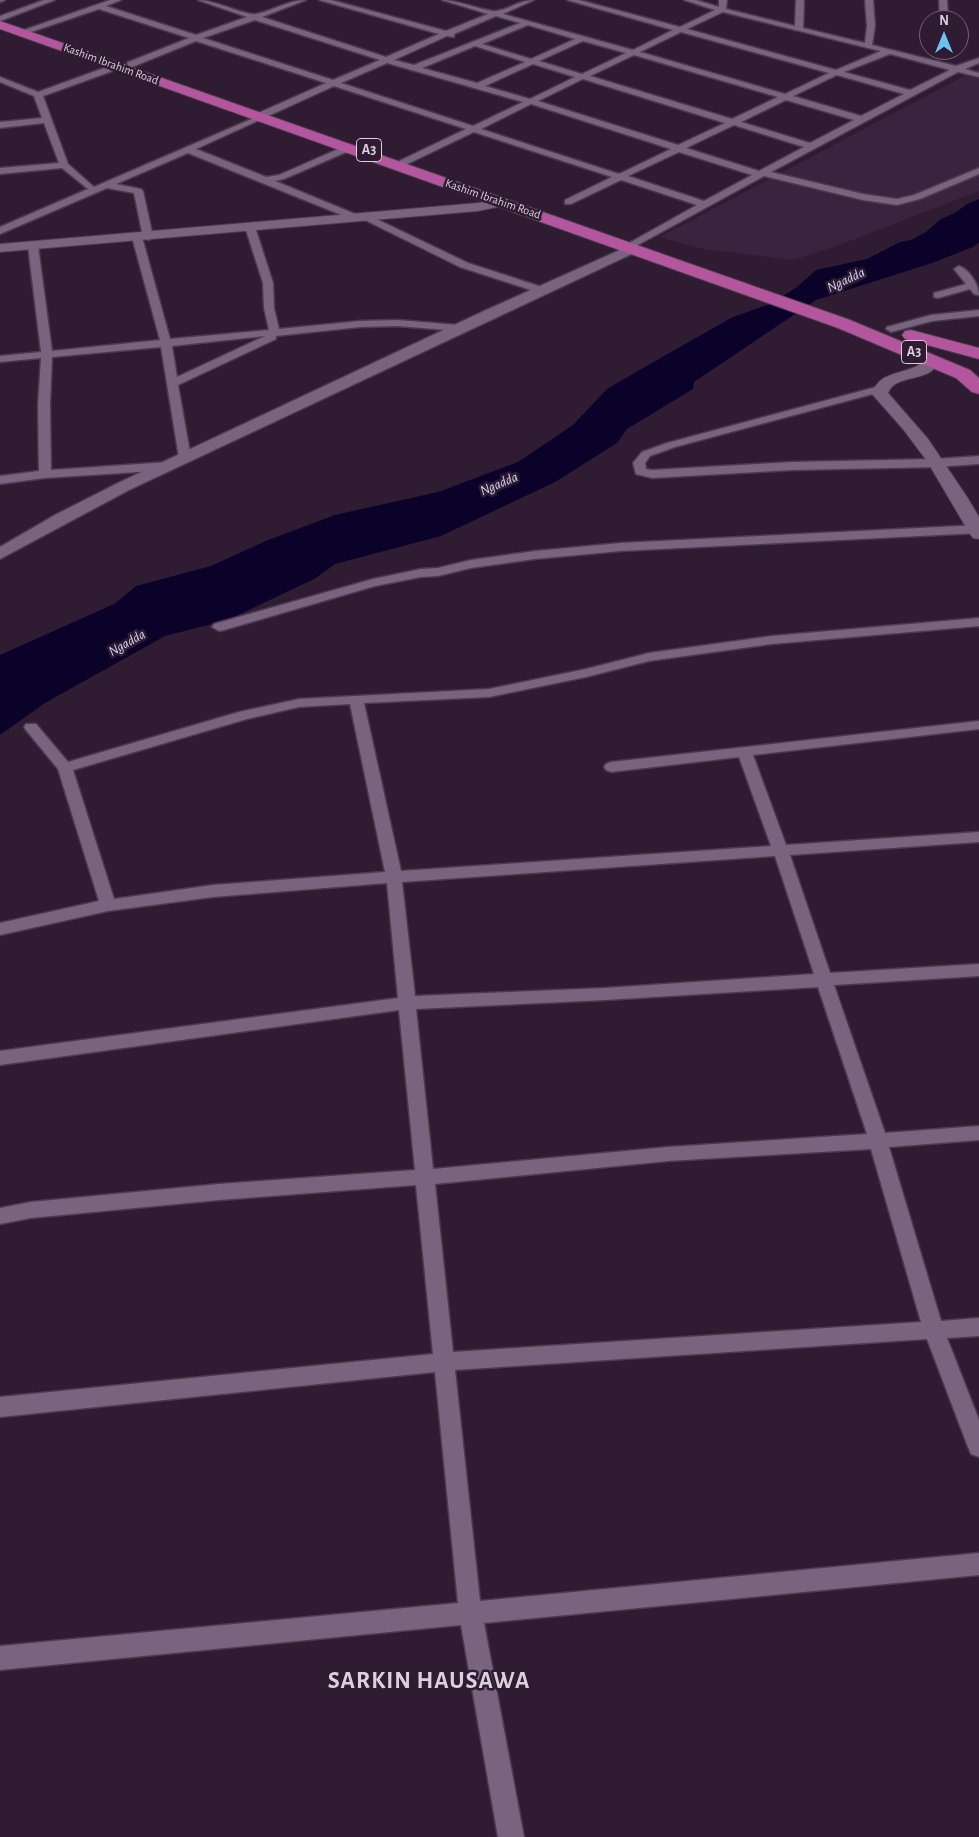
<!DOCTYPE html>
<html>
<head>
<meta charset="utf-8">
<style>
  body { margin:0 }
  #map { position:relative; width:979px; height:1837px; overflow:hidden; background:#2f1c32; font-family:"Alegreya Sans",sans-serif }
  canvas { display:block }
  .north { position:absolute; left:919px; top:10px; width:50px; height:50px; box-sizing:border-box; background:#2f1c32; border:1px solid #746477; border-radius:50%; rotate:0deg; font-size:14px; font-weight:700; line-height:20px; text-align:center; color:#dcd0de }
  .north::after { content:''; display:block; margin:auto; width:18px; height:22px; background:#67c4ef; clip-path:polygon(50% 0,100% 100%,50% 72%,0 100%) }
</style>
</head>
<body>
<div id="map">
<canvas width="979" height="1837"></canvas>
<div class="north">N</div>
</div>
<script>
const c = document.querySelector('canvas').getContext('2d');
c.lineJoin = 'round';
function fill(path, color) { c.fillStyle = color; c.fill(path, 'evenodd'); }
function stroke(path, color, width, dash) { c.strokeStyle = color; c.lineWidth = width; c.lineCap = dash ? 'butt' : 'round'; c.setLineDash(dash || []); c.stroke(path); }
function label(font, color, halo, rows, align = 'center') {
  c.font = font + ' "Alegreya Sans",sans-serif'; c.lineWidth = 5; c.setLineDash([]); c.textBaseline = 'middle'; c.strokeStyle = halo; c.fillStyle = color; for (const [text, x, y, turn = 0] of rows) {
    c.save(); c.translate(x, y); c.rotate((+turn || 0) * Math.PI / 180); c.textAlign = isNaN(turn) ? turn : align; if (halo) c.strokeText(text, 0, 0); c.fillText(text, 0, 0); c.restore();
  }
}
fill(new Path2D(`
  M979 68V191L842 244 793 260 703 249 660 237Z`), '#3a233f');
fill(new Path2D(`
  M979 199V242L973 247 932 263 816 300 694 382 693 389 627 429 617 443 555 482 441 536 335 564 316 578 228 620 165 636 45 703 0 735V655L114 604 136 586 211 566 268 540 335 515 438 492 518 462 573 425 607 389 664 356 733 317 770 304 797 287 816 270 867 259 900 242 911 240 926 232 941 219 955 213 967 204Z`), '#0b022a');
const minor = new Path2D(`
  M0 0H5L1 2Z
  M44 0H55L0 21V16Z
  M110 0H121L106 6 196 35 247 17 198 0C215 0 246 16 256 14 273 11 287 0 306 0L262 17 386 57 439 34 319 0H331L446 31 488 14 442 0C458 0 486 12 496 11 510 9 519 0 534 0L503 14 633 50 673 30 567 0H579L680 27 715 10 684 0H696L719 7V0H727L726 9 795 26 796 0H804L803 28 865 43 867 26 865 0H873L875 26 872 45 956 66 979 58V63L965 69 979 73V77L958 72 771 172 863 194 897 199 914 195 979 168V174L920 199 897 205 863 200 764 176 634 247 629 244 631 242 697 205 621 180 571 204H565V200L612 177 474 132 401 167H395V163L466 129 334 86 196 149 266 177 279 175 345 146H351V150L284 179 275 181 360 216V220H354L188 153 116 184 141 189 143 191 153 237 151 239 148 240 143 237 134 193 107 188 0 234V227L88 189 62 168 0 174V168L59 163 44 123 0 128V122L42 118 34 96 0 82V77L38 92 115 64H121V68L43 96 68 164 94 187 256 117V114L326 83 196 41 132 67H126V63L189 38 99 9 31 32 24 30ZM723 12 868 48 881 51 836 70 687 29ZM496 16 520 23 414 65 394 60 447 36 454 37V34ZM255 20 380 60 333 80 203 38ZM528 25 575 39 531 59 482 44ZM681 32 829 73 785 94 640 52ZM583 41 626 53 582 74 539 61ZM475 46 525 62 477 83 422 68ZM890 54 894 55 950 70 910 90 844 72ZM634 55 778 97 732 119 590 76ZM387 63 523 102 473 126 341 83ZM533 64 575 77 530 99 485 86ZM837 75 904 94 861 116 793 96ZM583 79 725 123 678 145 538 101ZM786 100 854 120 810 143 741 122ZM531 104 671 149 619 174 481 129ZM734 125 804 147 759 171 686 148ZM679 152 752 175 704 201 628 176Z
  M939 0H947L948 20H940Z
  M366 214 468 263 545 288 546 290 541 293 537 292 460 267 363 219 361 217Z
  M250 224 255 227 273 283 274 308 279 329 360 321 397 320 459 325 464 328 459 331 397 326 360 327 276 336V339L178 385 191 458 185 462 179 458 161 347 52 357 50 405 51 470 169 462 175 466 169 470 45 478 0 484V476L39 471 38 405 41 358 0 362V356L41 352 28 246 30 244 33 243 38 246 52 351 160 340 132 237 137 234 142 237 170 339 269 330 264 308 263 283 245 227ZM265 336 177 377 172 346Z
  M959 266C969 269 979 285 979 295L974 294 970 289 938 298 934 297V293L966 284 954 269Z
  M979 310V316L932 321 891 332 886 329 887 327 931 315Z
  M880 386 884 387 886 389 884 391 675 447 650 456 645 463 646 469 652 470 793 462 936 459 979 456V464L936 467 793 470 652 478 636 474 633 463 642 452 667 443Z
  M979 525V533L621 551 535 559 471 568 438 576 421 577 375 586 224 630 219 631 212 627 214 624 373 579 421 569 438 568 471 560 535 551 621 543Z
  M979 618V626L772 644 649 661 586 677 489 697 364 703 401 871 771 846 739 757 611 772 606 770 604 767 606 764 611 762 979 721V729L753 755 786 845 979 832V842L790 855 830 973 979 964V976L834 985 885 1133 979 1126V1140L889 1147 941 1321 979 1318V1336L947 1338 979 1420V1457L971 1454 968 1447 927 1339 455 1370 480 1601 979 1553V1575L484 1623 524 1837H498L461 1625 0 1670V1646L458 1603 435 1372 0 1417V1397L433 1354 416 1185 219 1200 31 1218 0 1224V1208L31 1202 219 1184 415 1170 399 1010 0 1065V1051L398 998 387 883 213 897 108 911 0 935V923L99 901 58 769 26 730 24 727 26 724H36L68 762 239 712 299 699 489 689 586 669 649 653 772 636ZM350 704 385 872 213 885 114 899 73 770 247 719 299 707ZM775 856 814 974 605 988 415 996 402 882ZM818 987 867 1134 668 1147 433 1169 416 1009 605 1000ZM871 1149 921 1322 453 1352 435 1184 668 1161Z`);
const tertiary = new Path2D(`
  M631 245 636 246 637 249 636 252 129 490 0 559V547L55 515 118 483 484 311Z`);
const secondary = new Path2D(`
  M502 198 509 202 507 205 478 211 0 252V244L478 203Z
  M932 355 938 357 940 360C937 364 934 370 930 372 918 380 894 377 888 393L928 439 967 497 979 517V539L973 538 970 534 927 461 903 429 872 394C879 372 899 375 917 366 923 363 925 357 932 355Z`);
const trunk = new Path2D(`
  M0 21 850 320 970 370 979 378V394L972 392 956 378 838 328 0 29Z
  M911 330 979 348V359L905 339 902 335 905 331Z`);
stroke(minor, '#493b4d', 3);
stroke(tertiary, '#493b4d', 3);
stroke(secondary, '#493b4d', 2);
stroke(trunk, '#493b4d', 2);
fill(minor, '#79637e');
fill(tertiary, '#79637e');
fill(secondary, '#79637e');
fill(trunk, '#b4569e');
label('12px', '#dcd0de', '#2f1c32', [
  ["Kashim Ibrahim Road",111,64,20],
  ["Kashim Ibrahim Road",493,199,19]
]);
for (const [x, y, w] of [
  [369,150,25],
  [914,352,25]
]) { const box = new Path2D(); box.roundRect(x - w / 2, y - 11.5, w, 23, 4); c.fillStyle = '#2f1c32'; c.fill(box); stroke(box, '#dcd0de', 1); }
label('bold 14px', '#dcd0de', null, [
  ["A3",369,150],
  ["A3",914,352]
]);
label('italic 14px', '#d3d4f4', '#2f1c32', [
  ["Ngadda",846,280,-25],
  ["Ngadda",499,484,-23],
  ["Ngadda",127,643,-29]
]);
c.letterSpacing = '1px';
label('bold 24px', '#dcd0de', '#2f1c32', [
  ["SARKIN HAUSAWA",429,1681]
]);
c.letterSpacing = '0px';
</script>
</body>
</html>
